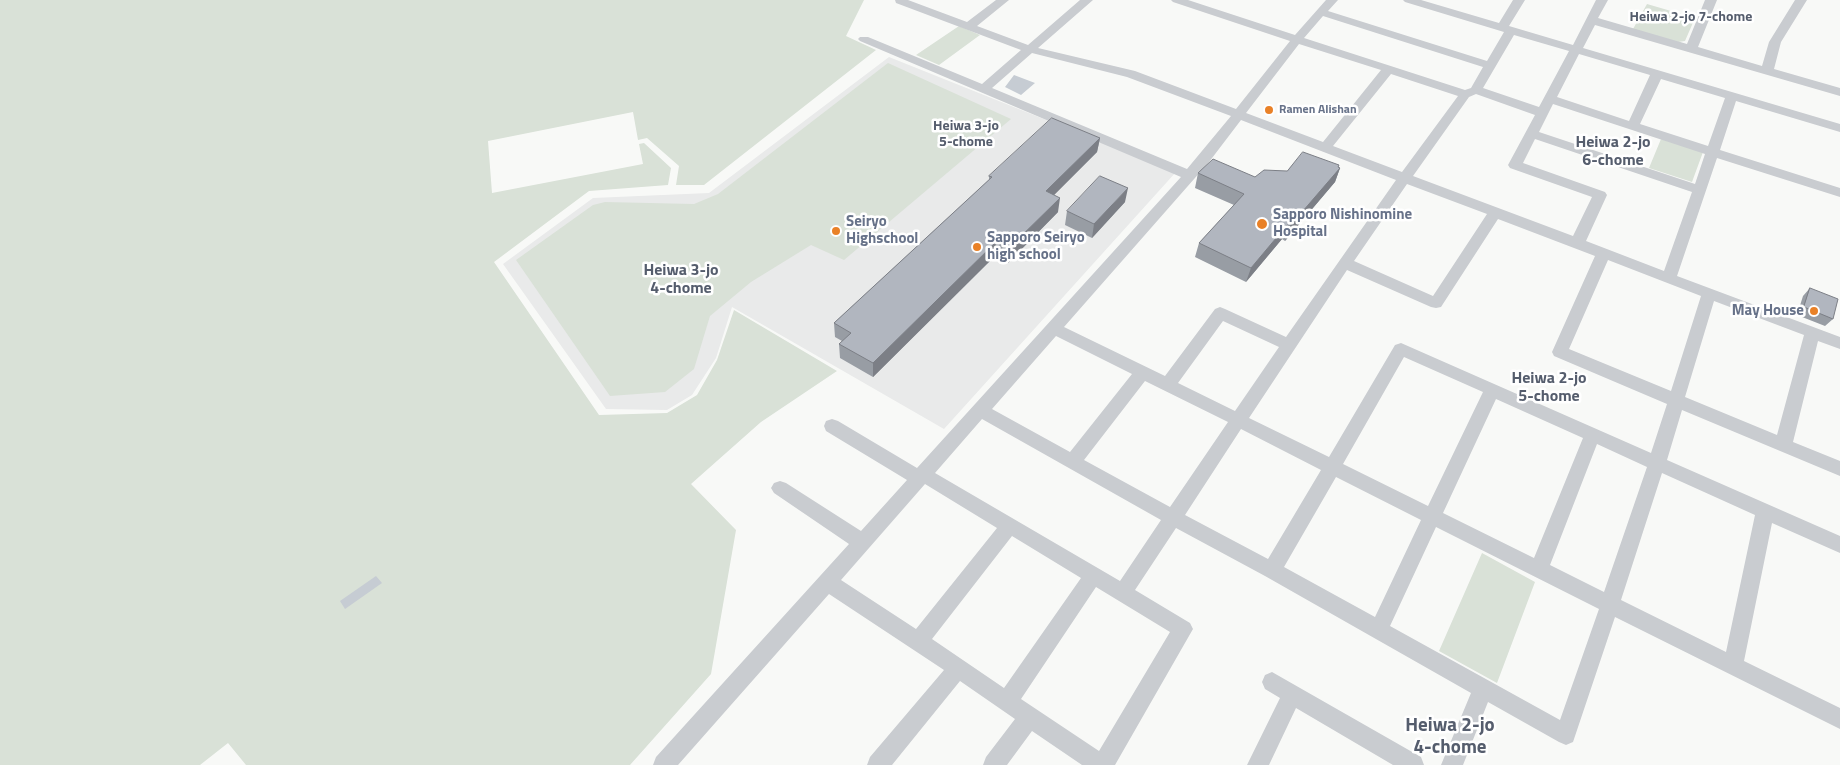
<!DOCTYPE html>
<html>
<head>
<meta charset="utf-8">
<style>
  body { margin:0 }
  canvas { display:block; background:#f8f9f7 }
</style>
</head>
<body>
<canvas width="1840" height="765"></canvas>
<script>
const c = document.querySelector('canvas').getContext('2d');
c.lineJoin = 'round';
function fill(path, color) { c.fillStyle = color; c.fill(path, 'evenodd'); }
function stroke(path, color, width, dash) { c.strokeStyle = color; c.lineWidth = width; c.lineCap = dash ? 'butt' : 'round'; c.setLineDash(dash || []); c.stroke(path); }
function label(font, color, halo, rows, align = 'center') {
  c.font = font + ' "Titillium Web",sans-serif'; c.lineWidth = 5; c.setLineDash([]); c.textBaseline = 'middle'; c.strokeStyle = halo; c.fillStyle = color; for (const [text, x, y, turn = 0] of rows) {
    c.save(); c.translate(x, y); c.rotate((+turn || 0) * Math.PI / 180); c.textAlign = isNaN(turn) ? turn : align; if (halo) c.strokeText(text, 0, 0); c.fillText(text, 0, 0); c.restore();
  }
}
fill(new Path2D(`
  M889 57 1176 172 944 429 732 307 716 358 692 395 667 410 606 409 503 264 593 198 709 193Z`), '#e9eaea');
fill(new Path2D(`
  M0 0H864L846 36 876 50 704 185H676L679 166 647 138 638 140 633 112 488 141 492 193 643 164 639 144 644 143 671 168 668 185 589 191 494 262 599 415 667 413 697 395 717 360 734 310 837 371 761 422 691 484 736 530 711 674 630 765H246L228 743 200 765H0Z
  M1647 4 1695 18 1685 41 1678 42 1633 29Z
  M959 26 980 35 939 65 916 55Z
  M888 63 1011 119 844 260 811 245 751 282 710 316 694 369 665 392 610 396 516 260 593 205 605 202 694 204 718 194Z
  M1661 139 1703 152 1692 182 1649 168Z
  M1482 553 1535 582 1497 683 1439 651Z`), '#d9e1d7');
fill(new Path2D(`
  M1014 75 1035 83 1021 95 1005 87Z
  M376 576 382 583 345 609 340 601Z`), '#c6ccd3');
fill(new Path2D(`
  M895 0H908L967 22 996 0H1009L977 26 1028 45 1080 0H1093L1038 48 1135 71 1236 109 1290 41 1173 2 1171 0H1188L1295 35 1326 0H1338L1328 11 1487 61 1504 32 1405 2 1403 0H1421L1499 23 1513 0H1525L1509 26 1573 45 1596 0H1608L1598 18 1687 44 1705 0H1717L1698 47 1762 66 1769 42 1795 0H1807L1781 42 1774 69 1840 88V96L1595 25 1583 48 1840 124V132L1736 101 1720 150 1840 188V197L1717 158 1677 276 1840 337V349L1818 341 1793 442 1840 461V476L1682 410 1667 460 1840 536V553L1772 523 1744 661 1840 708V729L1615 617 1573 742 1566 745 1559 742 1488 702 1463 765H1441L1471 693 1265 576 1176 528 1135 590 1190 623 1193 629 1115 765H1082L1032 731 1007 765H983L986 757 1015 719 960 681 892 765H867L870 757 944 670 829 594 678 765H653L656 757 849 544 774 493 771 488 774 483 780 481 786 483 861 531 907 480 826 431 824 426 826 421 832 419 838 421 917 468 1181 177 860 41 858 39 860 37H868L982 84 1021 50 896 3ZM1323 16 1483 67 1471 88 1465 90 1304 38ZM1514 35 1569 51 1539 107 1483 88ZM1299 44 1381 70 1323 142 1246 113ZM1032 53 1127 77 1231 116 1187 169 992 88ZM1579 54 1650 75 1629 121 1557 97ZM1391 74 1458 96 1402 172 1333 146ZM1661 79 1725 98 1708 146 1640 124ZM1476 94 1535 115 1508 165 1510 168 1592 197 1573 236 1413 176 1469 97ZM1553 104 1705 154 1695 184 1539 132ZM1241 120 1396 180 1286 337 1225 309 1220 307 1215 309 1165 376 1064 327 1209 162ZM1535 139 1692 192 1664 271 1586 241 1607 195 1605 192 1523 163ZM1407 184 1487 214 1433 296 1354 261ZM1498 219 1595 256 1552 352 1554 356 1667 404 1651 453 1401 343 1395 345 1329 457 1249 418 1347 270 1431 307 1436 308 1441 307ZM1608 260 1701 296 1671 391 1569 349ZM1714 301 1804 335 1777 435 1685 397ZM1223 321 1279 347 1235 411 1178 383ZM1056 336 1132 374 1070 452 992 409ZM1404 357 1483 392 1428 506 1343 464ZM1145 381 1228 422 1170 507 1084 460ZM1496 399 1583 438 1534 558 1443 513ZM982 419 1161 520 1120 581 935 473ZM1241 429 1321 470 1268 559 1185 515ZM1597 444 1647 467 1604 592 1550 565ZM1662 473 1755 515 1726 652 1621 600ZM1336 477 1421 520 1375 617 1284 567ZM925 484 997 528 916 629 841 580ZM1436 527 1599 609 1560 720 1390 626ZM1012 536 1081 578 1004 688 932 639ZM1096 587 1170 632 1099 751 1021 699Z
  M1272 672 1421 757 1424 765H1393L1296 708 1269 765H1247L1280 698 1265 689 1262 682 1265 675Z`), '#c9ccd0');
fill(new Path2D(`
  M1100 138 1097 152 1054 195 1058 212 1008 263 995 256 873 377 840 358 839 344 842 341 835 337 834 323 989 180V176Z
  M1338 167 1340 168 1335 182 1285 241 1282 239 1246 282 1195 257 1199 243 1234 205 1195 188 1198 173 1255 177 1287 171Z
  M1125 202 1092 238 1065 225 1067 211Z
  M1810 288 1833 319 1825 326 1797 315 1803 296Z`), '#989da4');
fill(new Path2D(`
  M1100 138 1097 152 1044 205 1046 191Z
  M1339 165 1336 172 1340 168 1335 182 1285 241 1290 226Z
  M1128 188 1125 202 1092 238 1094 224Z
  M1060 198 1058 212 1008 263 1009 248Z
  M1287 225 1282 239 1246 282 1251 268Z
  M996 242 995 256 873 377V363Z`), '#7c7f86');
const building = new Path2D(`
  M1052 118 1100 138 1046 191 1060 198 1009 248 996 242 873 363 839 344 851 333 834 323 992 177 989 176Z
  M1303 152 1339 165 1338 167 1340 168 1290 226 1287 225 1251 268 1199 243 1244 194 1198 173 1213 159 1255 177 1264 170 1287 171Z
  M1100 176 1128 188 1094 224 1067 211Z
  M1810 288 1838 299 1833 319 1804 307Z`);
fill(building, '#b1b6bf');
stroke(building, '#7c7f86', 1);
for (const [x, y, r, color] of [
  [1269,110,5,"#e98127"],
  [1262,224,6,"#e98127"],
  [836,231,5,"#e98127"],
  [977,247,5,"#e98127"],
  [1814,311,5,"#e98127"]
]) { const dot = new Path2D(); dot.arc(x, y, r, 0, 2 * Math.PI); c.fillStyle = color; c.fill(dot); stroke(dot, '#fff', 2); }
label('bold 12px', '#677289', '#fff', [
  ["Ramen Alishan",1279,110]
], 'left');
label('bold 14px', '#555d6d', '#fff', [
  ["Heiwa 2-jo 7-chome",1691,18],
  ["Heiwa 3-jo",966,127],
  ["5-chome",966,143]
]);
label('bold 15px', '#677289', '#fff', [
  ["Sapporo Nishinomine",1273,215],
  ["Hospital",1273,232],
  ["Seiryo",846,222],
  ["Highschool",846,239],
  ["Sapporo Seiryo",987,238],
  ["high school",987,255],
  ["May House",1804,311,"right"]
], 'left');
label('bold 16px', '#555d6d', '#fff', [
  ["Heiwa 2-jo",1613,143],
  ["6-chome",1613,161],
  ["Heiwa 3-jo",681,271],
  ["4-chome",681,289],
  ["Heiwa 2-jo",1549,379],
  ["5-chome",1549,397]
]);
label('bold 19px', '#555d6d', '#fff', [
  ["Heiwa 2-jo",1450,726],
  ["4-chome",1450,748]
]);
</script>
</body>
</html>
